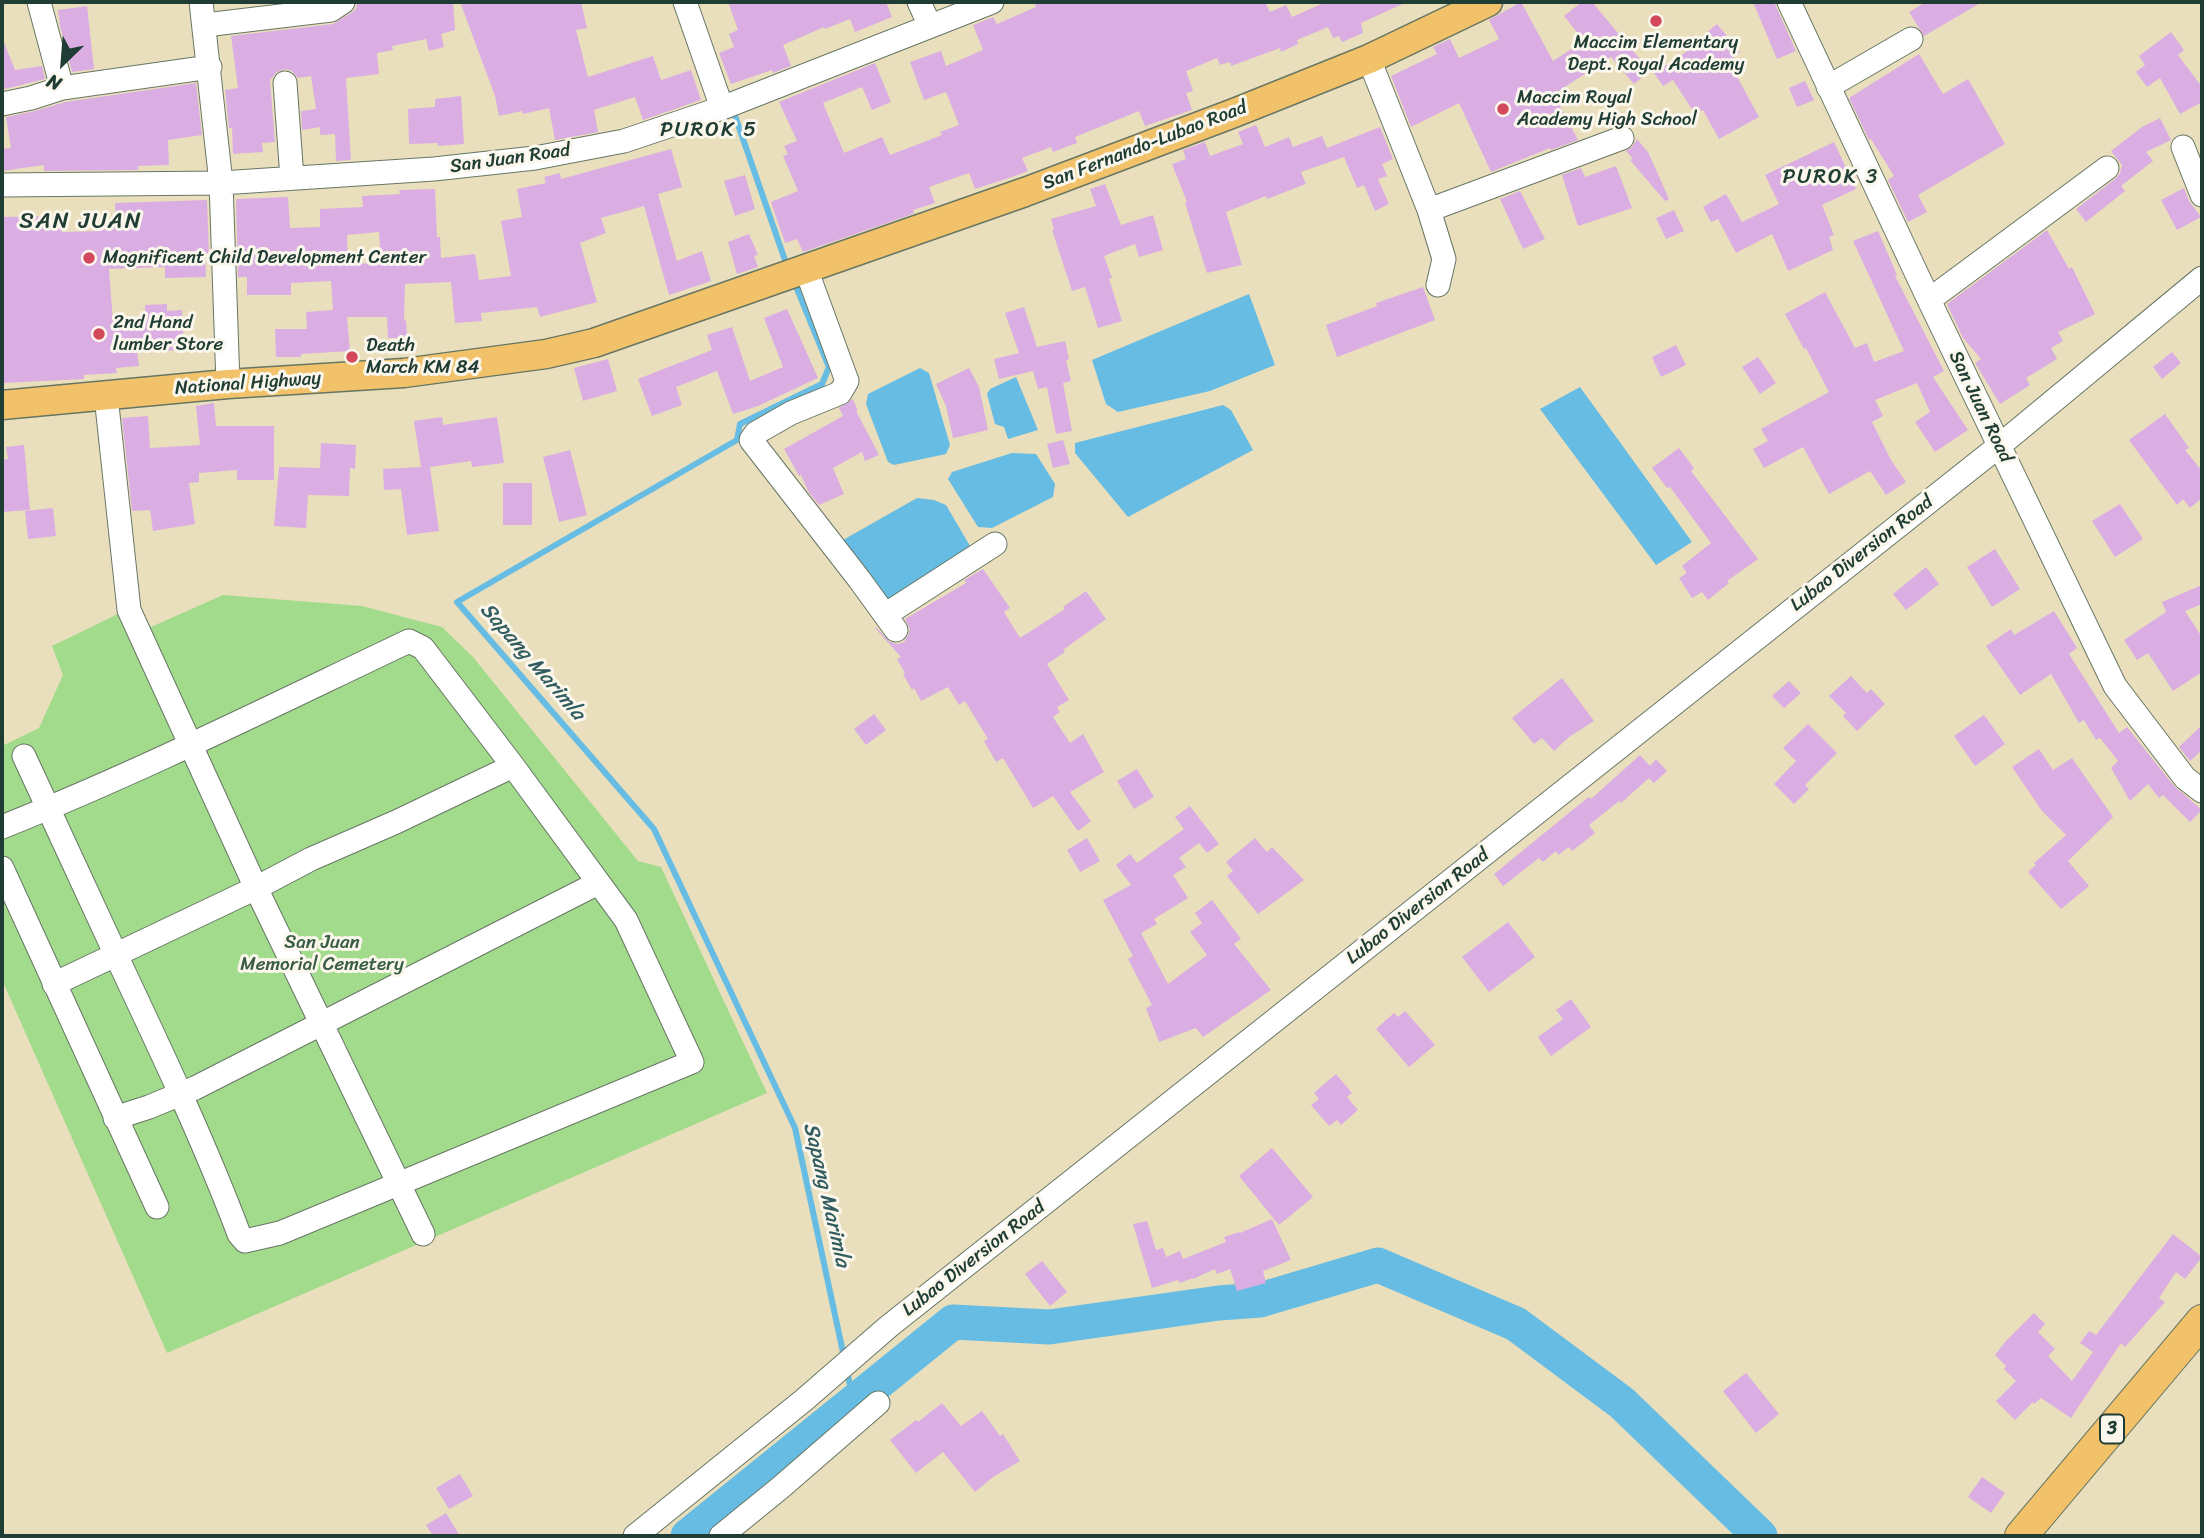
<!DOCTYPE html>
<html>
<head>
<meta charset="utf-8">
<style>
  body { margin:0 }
  #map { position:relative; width:2204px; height:1538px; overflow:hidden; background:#eadfbc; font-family:Sriracha,sans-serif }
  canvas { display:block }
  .frame { position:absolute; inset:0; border:4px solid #1f3d34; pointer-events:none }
  .north { position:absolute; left:28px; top:28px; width:70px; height:70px; -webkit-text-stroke:5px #fbf7ec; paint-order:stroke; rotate:205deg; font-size:19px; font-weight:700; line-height:28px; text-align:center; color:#1f3d34 }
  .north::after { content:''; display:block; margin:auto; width:24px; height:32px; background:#1f3d34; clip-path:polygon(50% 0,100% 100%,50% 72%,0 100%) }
</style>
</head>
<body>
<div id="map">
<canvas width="2204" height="1538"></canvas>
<div class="frame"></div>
<div class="north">N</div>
</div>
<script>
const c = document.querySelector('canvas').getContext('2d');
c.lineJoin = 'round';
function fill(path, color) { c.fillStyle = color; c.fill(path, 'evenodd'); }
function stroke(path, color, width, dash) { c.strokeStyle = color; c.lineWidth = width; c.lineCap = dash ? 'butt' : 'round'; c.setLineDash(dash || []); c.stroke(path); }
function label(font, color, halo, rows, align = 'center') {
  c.font = font + ' Sriracha,sans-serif'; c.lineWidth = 6; c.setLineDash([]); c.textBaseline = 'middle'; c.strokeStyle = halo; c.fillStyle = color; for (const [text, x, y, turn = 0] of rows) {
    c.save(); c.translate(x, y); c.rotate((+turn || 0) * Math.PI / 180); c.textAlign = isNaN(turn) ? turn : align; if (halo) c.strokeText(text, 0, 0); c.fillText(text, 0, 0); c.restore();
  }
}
fill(new Path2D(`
  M223 595 362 606 442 627 473 657 638 861 661 867 767 1093 167 1353 2 980V746L39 728 63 675 52 646 122 612 135 611 151 627Z`), '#a3db8c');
fill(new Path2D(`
  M1249 294 1275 365 1210 391 1118 412 1106 404 1092 360Z
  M920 368 929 373 950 445 946 454 894 465 888 462 866 404 868 394Z
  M1016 377 1038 430 1008 439 1004 427 995 424 987 394 990 389Z
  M1580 387 1692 542 1656 565 1540 409Z
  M1223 405 1231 410 1253 450 1128 517 1075 453V443Z
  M1012 453 1036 454 1055 484 1053 497 992 528 978 527 948 479 952 472Z
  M917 498 934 500 946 505 970 546 967 553 892 601 886 600 843 540Z`), '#66bce3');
stroke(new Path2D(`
  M733 110 787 266
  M793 279 829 367 822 384 740 424 737 440 457 602 654 829 795 1128 844 1357
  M847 1371 854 1404`), '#66bce3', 6);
stroke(new Path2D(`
  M688 1536 953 1322 1049 1327 1219 1303 1260 1300 1378 1265 1516 1324 1622 1403 1760 1536`), '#66bce3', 35);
fill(new Path2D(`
  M357 2H453L455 30 441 34 444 47 429 51 426 39 392 46 393 50 377 53 379 74 346 78 351 160 336 161 335 134 320 135V127L302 130 301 111 316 109 311 76 298 78 292 71 285 69 277 72 270 80 275 142 262 143 263 152 233 154 232 128H229L225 90 238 88 231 36 333 24 351 13 356 9Z
  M460 2H581L587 28 576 30 588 77 653 56 661 80 691 70 701 100 643 120 635 97 594 110 598 132 555 140 549 108 523 114 522 111 499 116 495 96Z
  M728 2H886L892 17 855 32 850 19 825 29 824 27 783 45 791 66 773 73 772 70 731 84 719 53 734 47 729 34 738 30Z
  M1034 2H1265L1270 12 1286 5 1292 17 1326 2H1407L1361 23 1363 33 1342 42 1339 36 1333 38 1328 27 1297 40 1298 44 1281 52 1280 48 1231 66 1230 62 1220 65 1217 58 1186 71 1193 91 1186 93 1192 110 1145 126 1139 111 1075 137 1077 143 1053 152 1051 147 1022 158 1028 171 1012 177 975 189 969 173 929 187 935 203 913 210 914 213 910 215 803 252 797 239 785 243 771 202 798 191 783 156 788 154 784 146 797 141 779 102 875 63 891 102 872 110 862 87 823 103 844 153 882 137 890 155 942 135 940 132 959 125 946 92 924 100 910 62 941 51 946 66 983 50 973 25 993 17 997 24 1036 7Z
  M1521 2 1553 61 1584 41 1564 16 1582 2H1592L1650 71 1634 84 1611 57 1554 94 1578 140 1551 150 1550 148 1491 172 1459 103 1411 127 1391 76 1437 54 1433 47 1450 39 1459 58 1499 39 1489 20Z
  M1753 2H1774L1796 51 1777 59Z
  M1926 2H1982L1924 36 1909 12Z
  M87 6 94 69 72 72 60 26 58 10Z
  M1717 24 1740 52 1729 62 1759 117 1719 139 1703 110 1695 114 1673 80 1663 86 1654 73 1695 46 1693 44Z
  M2171 32 2184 50 2178 55 2202 87V102L2180 114 2160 78 2147 87 2136 72 2145 65 2139 56Z
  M2 40H3L15 70 42 66 45 79 5 89 2 82Z
  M1919 54 1943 94 1968 79 2005 144 1918 195 1927 212 1908 222 1888 180 1894 176 1871 139 1869 140 1849 98Z
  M1805 81 1814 100 1797 107 1789 88Z
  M196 83 202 135 168 140 169 165 138 166V170L44 171V165L2 171V149L11 148 6 117 35 111 65 102Z
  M461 96 464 144 438 146V143L409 144 408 109 435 107V99Z
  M2160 118 2171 140 2146 152 2153 161 2121 186 2125 191 2086 222 2076 209 2115 179 2120 173 2122 165 2111 151 2142 127Z
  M1256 125 1265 147 1289 137 1293 147 1322 136 1327 148 1380 127 1393 159 1382 164 1387 176 1378 179 1389 204 1375 211 1364 185 1357 188 1344 157 1301 172 1306 184 1267 199 1266 196 1226 212 1242 265 1207 273 1185 203 1187 202 1172 164 1186 159 1183 150 1205 142 1210 156 1243 144 1238 132Z
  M1637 139 1648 152 1669 199 1665 201 1630 160 1633 159 1626 151 1632 147Z
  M1834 142 1856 189 1822 205 1834 235 1829 237 1833 250 1788 271 1772 234 1736 253 1718 219 1711 222 1703 207 1726 194 1742 222 1779 204 1765 175Z
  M671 149 682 187 658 194 677 261 702 251 711 281 669 295 644 206 601 218 606 233 580 243 597 302 540 317 537 307 481 313 482 321 455 323 451 282 405 284 404 321 406 320 407 338H388L387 317H347L350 351 301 354V357H276L275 329H307L306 312 333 310 331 281 291 283V295H247V277H238L236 199 288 197 290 228 320 227V209L363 207 362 196 400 194 399 190 435 189 437 237H440L441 258 475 254 479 280 511 276 501 221 522 217 517 189 546 183 544 177 560 173 561 179ZM379 232 381 263 348 264 347 235Z
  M1616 166 1632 208 1578 226 1562 175 1581 168 1585 177Z
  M745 175 755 209 735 216 724 181Z
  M1105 184 1121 225 1153 215 1163 250 1139 257 1135 244 1104 256 1112 278 1109 279 1122 321 1098 328 1085 287 1072 291 1052 230 1054 229 1051 219 1096 206 1090 189Z
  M2184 188 2189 201 2201 217 2177 230 2161 200Z
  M1520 191 1545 239 1523 249 1500 199Z
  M207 200 209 254H205L206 277 165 278V267L109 269 113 322 145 318V305L167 304V311L182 310 184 350 137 352 139 366 116 368 117 373 84 375V379L2 383V217L61 216 62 232 100 231V228L116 227 115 203Z
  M1674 210 1684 231 1666 239 1656 218Z
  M2047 230 2069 269 2072 267 2095 314 2058 332 2063 341 2051 348 2057 359 2026 378 2030 385 2000 404 1975 363 1981 359 1963 338 1947 304Z
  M1878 231 1897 275 1895 276 1944 371 1933 377 1968 430 1935 452 1915 422 1930 412 1917 383 1875 400 1883 416 1872 422 1891 460 1906 482 1886 495 1870 471 1829 494 1803 447 1764 468 1753 449 1768 441 1761 429 1829 392 1806 348 1804 349 1785 314 1825 292 1855 348 1867 343 1874 362 1904 351 1853 241Z
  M749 234 758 255 754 256 758 267 737 274 728 242Z
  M1423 287 1435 320 1337 357 1326 325 1377 306 1376 303Z
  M1024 307 1037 347 1065 341 1069 359 1066 360 1071 381 1063 383 1072 431 1056 434 1047 387 1038 389 1033 371 999 379 994 359 1019 353 1005 313Z
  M787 309 818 378 758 406 733 414 717 371 676 387 682 405 652 416 638 379 712 350 707 335 732 327 750 381 783 367 764 318Z
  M1676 345 1686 365 1661 377 1652 357Z
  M2172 352 2181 363 2162 379 2153 367Z
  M1758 357 1776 383 1760 394 1742 367Z
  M608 359 617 391 583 401 574 368Z
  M969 368 979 387 988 430 953 438 946 406 936 384Z
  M853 399 858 411H856L879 455 865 461 862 452 833 468 844 494 819 505 808 491 801 475 799 476 784 449 843 416 839 408Z
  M214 403 216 426H274V480H237V470L199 473V482L189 483 195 524 153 531 150 510 132 511 122 418 148 416 150 448 200 445 196 406Z
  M2165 414 2189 448 2185 450 2202 471V498L2190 508 2183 499 2177 505 2129 440Z
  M442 417 443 425 497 417 504 463 472 467 471 461 430 467 439 531 407 535 401 489 384 490 383 469 421 467 414 421Z
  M1063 440 1070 464 1053 468 1047 444Z
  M321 443 356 445 355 469 350 468 349 496 308 495 306 528 274 526 279 467 320 468Z
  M24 445 30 510 2 512V460L8 459 6 447Z
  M1679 448 1694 468 1691 471 1758 559 1727 581 1729 583 1708 600 1702 592 1692 598 1679 578 1687 573 1682 566 1711 543 1670 487 1667 488 1652 468Z
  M570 450 587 515 559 522 543 457Z
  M503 483H532V525H503Z
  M2120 504 2143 539 2115 557 2092 521Z
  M53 508 56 536 28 539 25 511Z
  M1995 549 2020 589 1992 607 1967 567Z
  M1926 567 1939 584 1906 610 1893 594Z
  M983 569 1010 608 1004 612 1020 638 1065 609 1063 607 1086 591 1106 619 1063 650 1065 652 1047 664 1069 700 1057 707 1060 712 1053 717 1070 743 1083 734 1104 772 1070 792 1091 821 1078 831 1053 796 1033 808 1003 758 996 762 984 741 988 739 965 701 959 705 948 687 921 701 914 688 912 690 903 674 905 673 897 659 901 657 875 628 876 627 890 642 897 644 904 642 908 636 910 629 905 619 966 583 964 580Z
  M2202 585V604L2185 611 2202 637V672L2173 691 2148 653 2137 660 2124 640 2166 612 2162 602Z
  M2054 611 2077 648 2069 654 2119 733 2127 727 2174 786 2202 810 2190 822 2163 795 2159 798 2148 784 2130 801 2111 768 2118 761 2100 738 2096 740 2084 720 2079 723 2051 674 2020 695 1986 646 2011 629 2014 635Z
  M1851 676 1867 693 1871 689 1885 704 1857 731 1843 716 1846 713 1829 696Z
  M1562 678 1594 721 1569 737 1554 751 1542 738 1534 744 1512 718Z
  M1789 681 1801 693 1784 708 1772 696Z
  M874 714 886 730 866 745 854 729Z
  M1984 715 2005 744 1975 766 1954 736Z
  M1808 724 1837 753 1805 785 1809 789 1794 804 1774 784 1796 761 1783 748Z
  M2202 725V750L2190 761 2179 747Z
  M2039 749 2053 770 2072 758 2113 817 2068 861 2089 886 2061 909 2028 872 2036 865 2034 863 2066 835 2042 811 2012 767Z
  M1640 755 1650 766 1656 759 1667 771 1654 783 1649 778 1621 803 1619 801 1589 825 1595 833 1572 851 1569 847 1558 855 1556 851 1543 862 1539 858 1503 886 1494 874 1575 808 1589 797 1591 799Z
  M1137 769 1154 797 1134 809 1117 781Z
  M1190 806 1219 844 1207 853 1199 843 1179 858 1186 867 1173 875 1188 898 1154 919 1157 924 1141 933 1168 984 1207 955 1190 932 1202 923 1195 913 1212 900 1241 939 1234 944 1271 990 1203 1037 1196 1028 1159 1042 1146 1008 1152 1005 1128 959 1133 956 1103 900 1131 885 1116 865 1130 854 1137 863 1184 829 1175 817Z
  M1087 838 1100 861 1080 872 1067 850Z
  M1255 838 1267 852 1272 847 1304 880 1258 914 1227 876 1233 871 1226 862Z
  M1508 922 1535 957 1489 992 1462 957Z
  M1571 999 1591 1027 1551 1056 1538 1037 1563 1019 1556 1010Z
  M1405 1011 1435 1045 1409 1067 1376 1029 1394 1013 1398 1017Z
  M1336 1074 1352 1093 1347 1097 1358 1110 1341 1125 1337 1120 1329 1126 1311 1105 1319 1099 1314 1093 1316 1091Z
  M1272 1148 1313 1197 1279 1225 1239 1176Z
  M1272 1219 1291 1260 1263 1271 1266 1283 1237 1291 1230 1269 1217 1274 1215 1269 1193 1279V1278L1180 1283 1178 1280 1152 1288 1133 1224 1147 1221 1156 1250 1163 1248 1166 1257 1180 1251 1183 1259 1226 1242 1224 1237 1239 1232 1240 1233Z
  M2173 1234 2202 1257 2185 1279 2176 1272 2159 1298 2165 1302 2125 1347 2121 1343 2071 1418 2041 1398 2034 1404 2033 1402 2015 1420 1996 1401 2016 1381 2004 1369 2006 1366 1995 1355 2005 1342 2034 1313 2045 1324 2038 1332 2055 1349 2048 1356 2072 1381 2093 1352 2080 1343 2089 1331 2096 1335Z
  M1042 1261 1067 1292 1050 1306 1025 1274Z
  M1746 1373 1779 1414 1756 1433 1723 1391Z
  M942 1403 961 1426 982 1411 1000 1436 1003 1434 1020 1461 993 1477 975 1492 943 1452 916 1473 890 1440 916 1420 918 1422Z
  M460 1474 473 1496 449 1509 436 1488Z
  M1982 1477 2005 1493 1991 1513 1968 1497Z
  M446 1513 460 1536H433L426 1525Z`), '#daaee2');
const minor = new Path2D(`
  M39 2 62 88
  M201 2 221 183 228 384
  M685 2 722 108
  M919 2 930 26
  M1789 2 1929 300 2115 686 2185 778 2202 791
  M205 25 331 10 343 2
  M1369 59 1429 210 1444 259 1438 285
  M285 83 292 178
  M1828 87 1911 39
  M2 104 31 98 62 88 210 67
  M2183 147 2202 195
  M2 185 221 183 434 169 535 158 624 141 722 108 992 2
  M1429 210 1622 138
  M806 269 847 381 840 393 791 413 756 433 751 440 859 579 896 630
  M1929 300 2107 168
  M106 396 129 610 256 888 423 1234
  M885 615 995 544
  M2 827C140 772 274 705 409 641L423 648 513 766 626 920 692 1062 280 1233 245 1241 239 1234C205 1144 164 1057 123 970 90 899 57 827 24 756
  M2 868 157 1207
  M54 984 256 888 311 859 396 822 513 766
  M115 1118 149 1107 195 1088 598 883
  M635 1536 804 1400 888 1327 1999 446 2202 278
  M721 1536 780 1488 878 1403`);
const major = new Path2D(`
  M2 405 228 384 404 373 546 354 594 343 1025 192 1234 113 1369 59 1488 2`);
const highway = new Path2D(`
  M2021 1536 2202 1321`);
stroke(minor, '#667664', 25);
stroke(major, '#667664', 31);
stroke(highway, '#667664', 34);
stroke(minor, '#fff', 23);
stroke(major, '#f2c26a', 28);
stroke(highway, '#f2c26a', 32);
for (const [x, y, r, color] of [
  [1656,21,7,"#d1495b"],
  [1503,109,7,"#d1495b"],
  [89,258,7,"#d1495b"],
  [99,334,7,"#d1495b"],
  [352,357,7,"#d1495b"]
]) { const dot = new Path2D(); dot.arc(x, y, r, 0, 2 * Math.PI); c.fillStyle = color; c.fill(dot); stroke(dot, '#fbf7ec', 2.5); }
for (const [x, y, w] of [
  [2112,1429,24]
]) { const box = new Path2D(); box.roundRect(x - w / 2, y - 14.5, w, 29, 5); c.fillStyle = '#fbf7ec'; c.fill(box); stroke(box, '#1f3d34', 2); }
label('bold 18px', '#1f3d34', null, [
  ["3",2112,1429]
]);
label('19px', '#1f3d34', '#fbf7ec', [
  ["Maccim Elementary",1656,43,"center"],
  ["Dept. Royal Academy",1656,65,"center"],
  ["Maccim Royal",1517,98],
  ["Academy High School",1517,120],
  ["Magnificent Child Development Center",103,258],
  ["2nd Hand",113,323],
  ["lumber Store",113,345],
  ["Death",366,346],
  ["March KM 84",366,368]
], 'left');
label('19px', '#1f3d34', '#fbf7ec', [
  ["San Fernando-Lubao Road",1145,146,-21],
  ["San Juan Road",510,159,-8],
  ["National Highway",248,384,-4],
  ["San Juan Road",1980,407,64],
  ["Lubao Diversion Road",1862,554,-38],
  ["Lubao Diversion Road",1418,907,-38],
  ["Lubao Diversion Road",974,1259,-38]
]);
label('19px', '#395d46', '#fbf7ec', [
  ["San Juan",322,943],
  ["Memorial Cemetery",322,965]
]);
c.letterSpacing = '2px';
label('21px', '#1f3d34', '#fbf7ec', [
  ["PUROK 5",709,131],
  ["PUROK 3",1831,178]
]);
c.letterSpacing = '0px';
label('italic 21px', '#315d60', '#fbf7ec', [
  ["Sapang Marimla",532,662,49],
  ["Sapang Marimla",826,1195,77]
]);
c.letterSpacing = '2px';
label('23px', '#1f3d34', '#fbf7ec', [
  ["SAN JUAN",81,222]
]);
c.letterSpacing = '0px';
</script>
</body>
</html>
